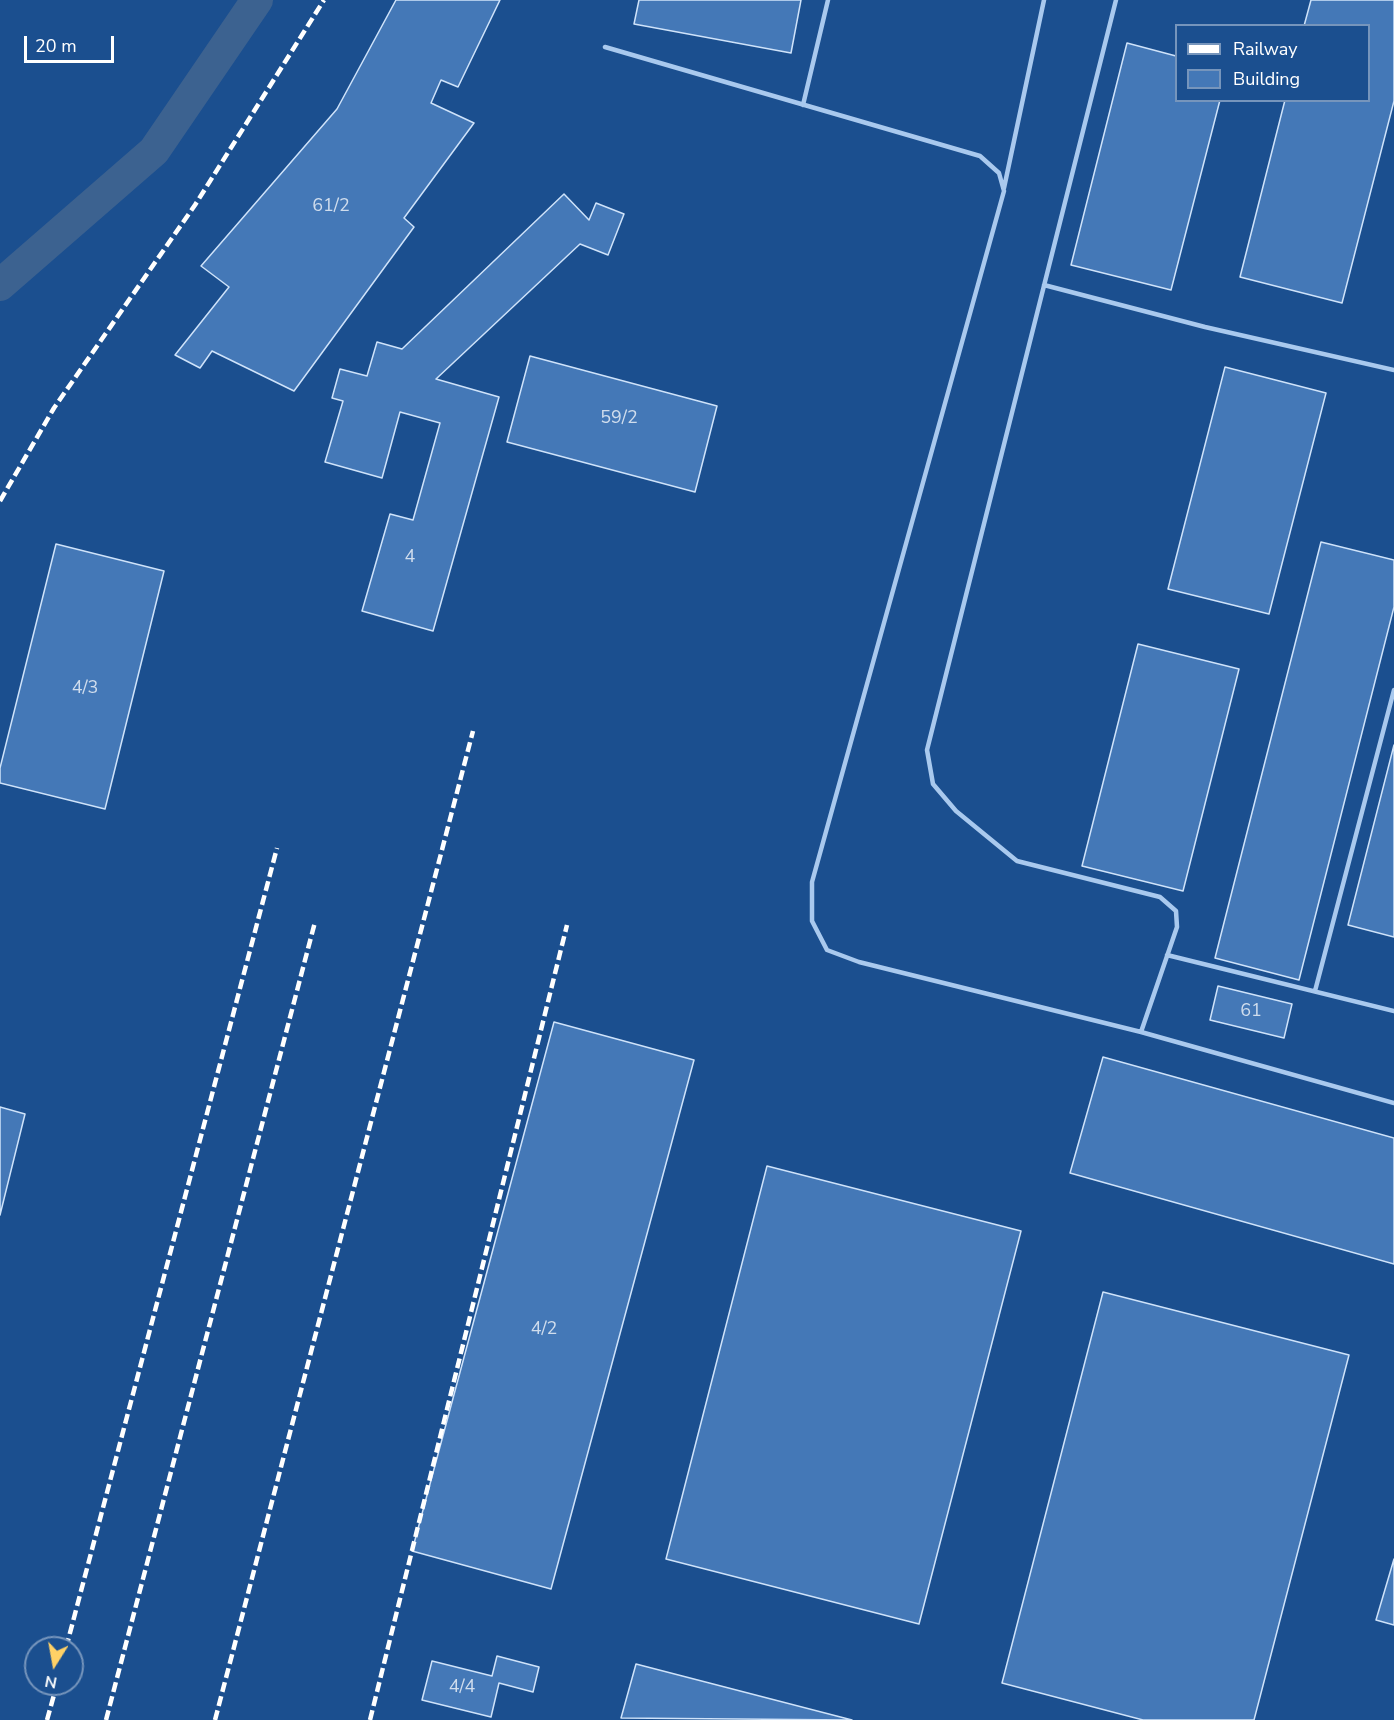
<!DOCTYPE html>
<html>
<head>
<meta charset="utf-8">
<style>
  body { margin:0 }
  #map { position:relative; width:1394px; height:1720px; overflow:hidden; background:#1b4f8f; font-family:"Nunito Sans",sans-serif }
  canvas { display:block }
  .legend { position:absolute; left:1175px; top:24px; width:195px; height:78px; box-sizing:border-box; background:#1b4f8f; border:2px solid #7695bc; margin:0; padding:8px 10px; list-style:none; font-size:18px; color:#fff }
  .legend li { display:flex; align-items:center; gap:12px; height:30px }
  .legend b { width:30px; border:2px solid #7695bc }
  .north { position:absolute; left:24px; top:1636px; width:60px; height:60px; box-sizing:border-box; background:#1b4f8f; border:2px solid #7695bc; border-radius:50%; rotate:191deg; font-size:16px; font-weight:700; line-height:24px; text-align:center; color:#fff }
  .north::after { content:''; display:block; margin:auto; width:21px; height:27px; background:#ffd166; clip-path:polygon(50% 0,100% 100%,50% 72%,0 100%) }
  .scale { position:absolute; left:24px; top:36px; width:90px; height:27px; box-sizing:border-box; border:3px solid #fff; border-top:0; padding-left:8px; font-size:18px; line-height:21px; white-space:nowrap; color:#fff; -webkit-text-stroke:4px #1b4f8f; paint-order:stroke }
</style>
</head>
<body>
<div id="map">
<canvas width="1394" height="1720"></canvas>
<ul class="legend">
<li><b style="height:8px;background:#fff"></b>Railway</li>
<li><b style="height:16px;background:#4478b7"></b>Building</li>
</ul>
<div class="north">N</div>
<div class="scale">20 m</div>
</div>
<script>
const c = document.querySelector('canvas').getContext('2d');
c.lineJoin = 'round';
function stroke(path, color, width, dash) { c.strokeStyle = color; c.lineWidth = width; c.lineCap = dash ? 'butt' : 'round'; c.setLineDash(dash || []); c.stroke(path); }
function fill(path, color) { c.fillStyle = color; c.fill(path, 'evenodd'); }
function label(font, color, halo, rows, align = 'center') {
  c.font = font + ' "Nunito Sans",sans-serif'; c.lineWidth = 6; c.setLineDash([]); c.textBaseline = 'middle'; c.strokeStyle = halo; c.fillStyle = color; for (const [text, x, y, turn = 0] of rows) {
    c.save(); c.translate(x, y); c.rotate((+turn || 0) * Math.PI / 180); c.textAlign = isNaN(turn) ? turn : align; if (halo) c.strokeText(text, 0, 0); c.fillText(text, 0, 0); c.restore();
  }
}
stroke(new Path2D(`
  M0 285 154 151 257 0`), '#3c6290', 32);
const building = new Path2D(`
  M396 0H500L458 87 441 80 431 103 474 123 404 218 414 227 294 391 212 351 200 368 175 355 229 287 201 266 337 109Z
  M639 0H801L791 53 634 24Z
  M1311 0H1394V101L1342 303 1240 277 1285 100H1368V26H1304Z
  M1127 43 1176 56V100H1220L1171 290 1071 265Z
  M564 194 589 220 596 203 624 214 608 255 580 244 436 379 499 397 433 631 362 611 390 514 413 520 440 423 400 412 382 478 325 462 343 401 332 398 340 369 367 376 377 342 402 349Z
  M530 356 717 406 695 492 507 442Z
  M1225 367 1326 393 1269 614 1168 589Z
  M1321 542 1394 560V607L1299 980 1215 958Z
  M56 544 164 571 105 809 0 783V768Z
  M1138 644 1239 669 1183 891 1082 866Z
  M1394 745V937L1348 925Z
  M1218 986 1292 1004 1284 1038 1210 1020Z
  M554 1022 694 1060 551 1589 412 1551Z
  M1103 1057 1394 1138V1264L1070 1173Z
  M0 1107 25 1114 0 1215Z
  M767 1166 1021 1231 919 1624 666 1559Z
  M1103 1292 1349 1355 1254 1720H1143L1002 1683Z
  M1394 1559V1625L1376 1620Z
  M497 1656 539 1667 533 1692 499 1683 491 1717 422 1700 432 1661 492 1676Z
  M636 1664 852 1720 621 1718Z`);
fill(building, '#4478b7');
stroke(building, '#cfe3fa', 1.5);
stroke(new Path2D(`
  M1116 0 927 750 933 784 956 811 1017 861 1160 897 1176 911 1177 927 1141 1032
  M605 47 980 156 999 173 1004 191 812 882V921L827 950 859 962 1141 1032 1394 1103
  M803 105 828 0
  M1004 188 1044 0
  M1044 285 1205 327 1394 370
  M1167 955 1394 1011
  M1315 991 1394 690`), '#a9c9ee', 4.5);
stroke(new Path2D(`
  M0 501 54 408 195 205 324 0
  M66 1648 277 848
  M47 1720 57 1684
  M106 1720 315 922
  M215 1720 473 731
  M370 1720 567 925`), '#fff', 4.5, [10, 4.5]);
label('18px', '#d0dded', null, [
  ["61/2",331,207],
  ["59/2",619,419],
  ["4",410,558],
  ["4/3",85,689],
  ["61",1251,1012],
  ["4/2",544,1330],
  ["4/4",462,1688]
]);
</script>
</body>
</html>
